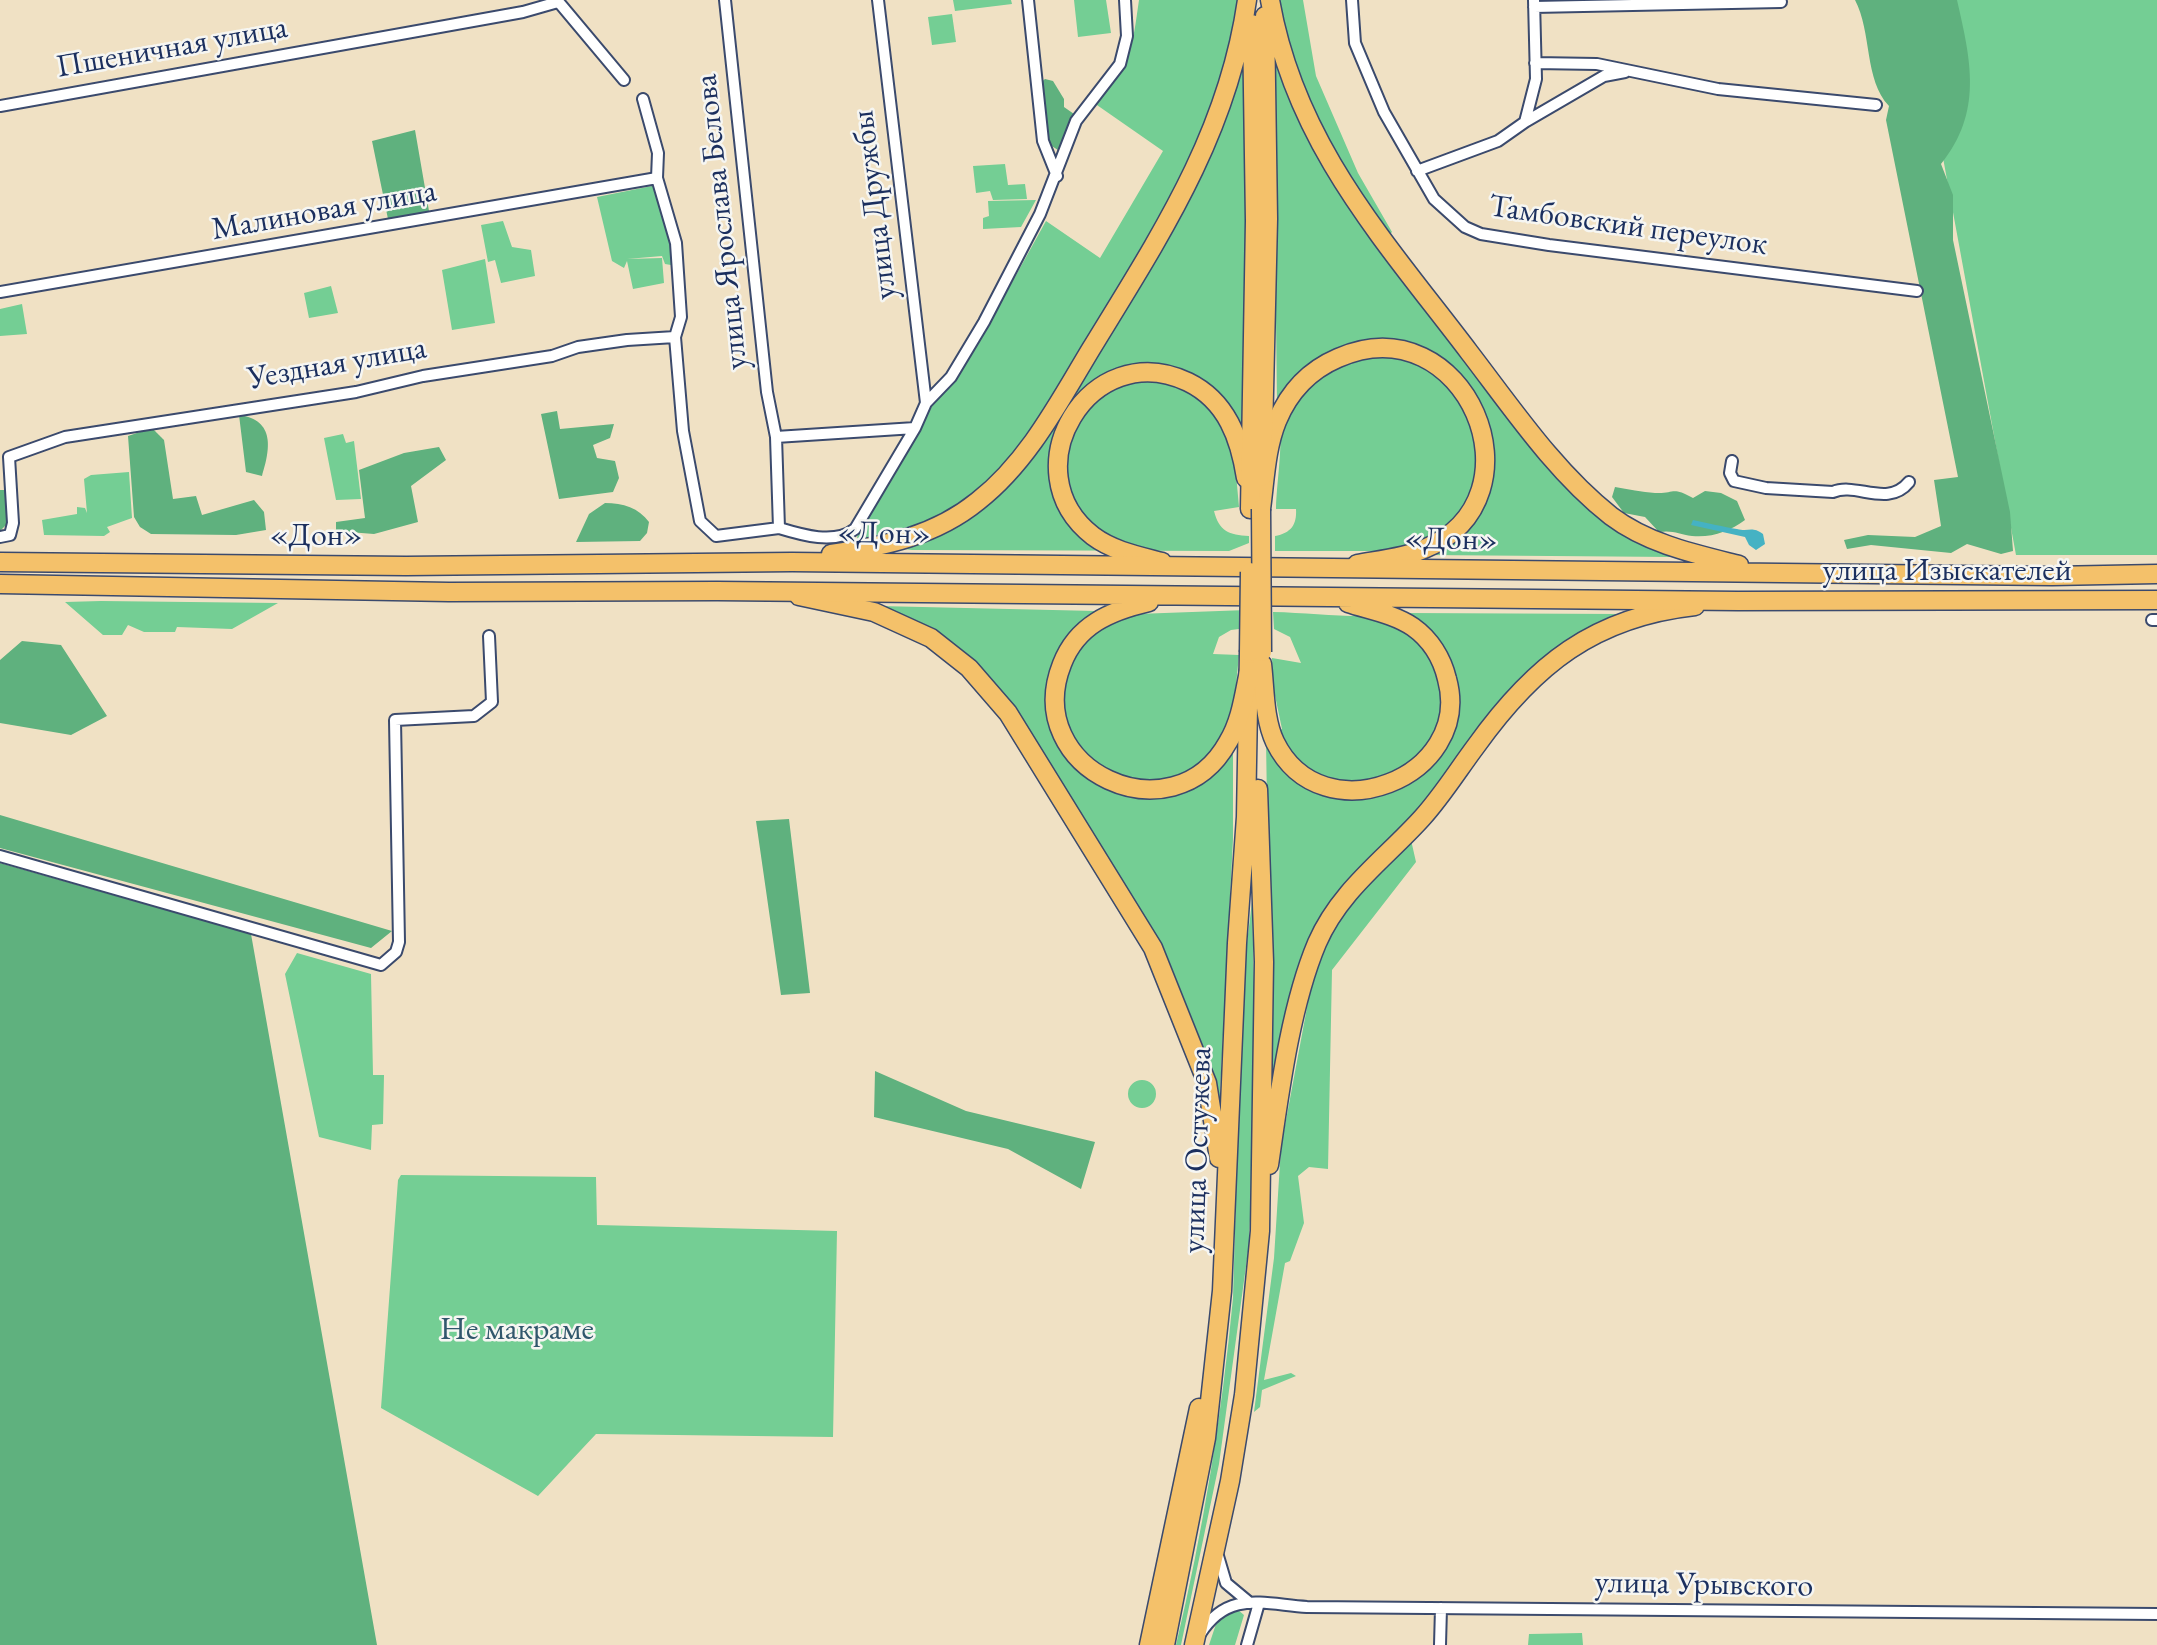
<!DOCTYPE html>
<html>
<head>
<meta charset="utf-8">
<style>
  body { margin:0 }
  canvas { display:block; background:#f0e1c4 }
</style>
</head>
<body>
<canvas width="2157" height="1645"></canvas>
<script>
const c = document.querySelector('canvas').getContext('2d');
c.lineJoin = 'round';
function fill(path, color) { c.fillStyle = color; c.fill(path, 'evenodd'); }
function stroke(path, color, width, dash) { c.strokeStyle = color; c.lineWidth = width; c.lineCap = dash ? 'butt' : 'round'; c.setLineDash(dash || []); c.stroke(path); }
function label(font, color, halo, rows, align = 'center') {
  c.font = font + ' "EB Garamond",serif'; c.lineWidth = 5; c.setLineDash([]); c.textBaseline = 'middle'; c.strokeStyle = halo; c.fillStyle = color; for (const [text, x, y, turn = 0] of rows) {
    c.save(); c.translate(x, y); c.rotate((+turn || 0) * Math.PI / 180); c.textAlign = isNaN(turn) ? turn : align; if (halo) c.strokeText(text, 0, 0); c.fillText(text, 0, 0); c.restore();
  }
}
fill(new Path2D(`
  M953 0H1011L1012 4 955 11Z
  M1074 0H1106L1111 33 1078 37Z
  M1139 0H1239L1245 106 1247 420 1226 432 1235 463 1239 507 1214 511C1219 531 1229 535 1249 536V543L1229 551 912 550 904 549 900 533 859 542 857 537 924 417 974 351 1046 221 1100 258 1163 151 1094 103C1131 68 1132 49 1139 0Z
  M1280 0H1303L1316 76 1358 173 1392 232 1388 236C1338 164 1288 90 1280 0Z
  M1914 0H2157V555H2016Z
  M952 14 956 42 932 45 928 17Z
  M1273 55H1276L1304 129 1334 185 1539 450 1674 557 1426 555 1406 547 1376 551H1275V536C1291 533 1297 525 1296 509H1276C1277 475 1285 438 1277 406Z
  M1005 164 1008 185 1025 184 1027 199 993 200 990 191 976 193 973 166Z
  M657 185 672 244 671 265 665 264 662 256 627 259 662 258 664 283 633 289 627 261 624 268 612 261 597 197Z
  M1036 200 1021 227 983 229V218L989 216 988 201Z
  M503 221 512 247 531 250 535 276 501 283 495 260 488 262 481 225Z
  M485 259 495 323 452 330 442 270Z
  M331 286 338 313 309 318 304 293Z
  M22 304 27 334 0 336V309Z
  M343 434 346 443 354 441 361 499 336 500 324 438Z
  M129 472 132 518 107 527 110 532 104 536 44 535 42 520 77 514V507L85 508 87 513 84 479 91 475Z
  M101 601 278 603 232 629 177 627 175 632H144L128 625 122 635H103L65 602Z
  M879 606 1096 611 1103 623 1137 614 1247 610V628L1231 630 1219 637 1213 654 1239 655 1233 715V839L1219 1112 1208 1063 1010 705Z
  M1273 612C1317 613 1361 620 1404 613L1622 614 1570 639 1528 671 1492 713 1427 802 1329 907 1272 1113 1266 741 1282 729 1273 686 1272 658 1301 663 1290 637 1274 629Z
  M1411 840 1416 862 1332 970 1328 1169 1309 1167 1298 1176 1304 1223 1290 1261 1285 1263 1264 1380 1291 1373 1296 1376 1262 1390 1260 1407 1254 1412 1274 1258 1281 1147 1314 970 1346 905Z
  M1252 902 1256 1073 1249 1244 1219 1464 1181 1645H1176C1203 1531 1222 1415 1233 1298L1242 984Z
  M297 953 371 974 373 1075H384L383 1124 372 1125 371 1150 319 1137 285 974Z
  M1128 1094a14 14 0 1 1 28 0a14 14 0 1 1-28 0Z
  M401 1175 596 1177 597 1225 837 1231 833 1437 596 1434 538 1496 381 1408 398 1180Z
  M1237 1609 1244 1615 1235 1645H1209L1218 1618Z
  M1582 1633 1583 1645H1528L1529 1634Z`), '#74ce94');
fill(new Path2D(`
  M1855 0H1957C1971 61 1983 112 1941 164L1953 195V240L2010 512 2013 551 2001 554 1967 544 1951 553 1871 545 1847 549 1844 540 1868 535 1915 537 1941 526 1934 480 1958 477 1886 120 1889 106C1864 80 1872 32 1855 0Z
  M1045 79 1053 81 1064 99V107L1074 114 1058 150 1047 143 1039 84Z
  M415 130 429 211 388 219 372 141Z
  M557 411 560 429 614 424 610 438 593 445 597 458 615 461 619 478 613 492 559 499 541 414Z
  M239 415C276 420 270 450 262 476L246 472Z
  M152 428 164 440 173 499 196 496 202 515 254 500 264 512 266 530 236 535 151 534 140 527 134 517 128 436Z
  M439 447 446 460 411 486 418 522 374 534 336 531V522L365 518 359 470 404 453Z
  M1615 487C1628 489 1642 492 1655 493 1675 494 1671 486 1693 498L1705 491 1721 493 1737 501 1745 520C1730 531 1712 538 1692 536 1679 534 1673 530 1659 532L1645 517 1624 513 1612 497Z
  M0 490H6L8 523 0 531Z
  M605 503C623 503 639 508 649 522L647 533 640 541 576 542 589 514Z
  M22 641 61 645 107 716 71 735 0 723V660Z
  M0 815 392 931 371 948 0 848Z
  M789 819 810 993 781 995 756 821Z
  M0 863 251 934 377 1645H0Z
  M875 1071 966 1111 1095 1142 1081 1189 1008 1149 874 1117Z`), '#5fb17e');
fill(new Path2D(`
  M1693 520C1708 523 1724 527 1737 529 1749 532 1752 526 1763 534L1765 544 1756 550 1749 545 1745 537 1691 525Z`), '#45b2c3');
const minor = new Path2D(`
  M557 0 624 80
  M878 0 926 403
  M1028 0 1043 141 1057 176
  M1352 0 1355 43 1384 112 1434 199 1465 227 1481 234 1549 245 1917 291
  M1534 7 1781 2
  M1535 63 1597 64 1718 89 1876 105
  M643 99 658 153 657 178 676 243 681 317 675 337 683 431 700 521 716 536 779 528 776 437 767 392 725 0
  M0 106 523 12 558 2
  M1525 122 1604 76 1625 72
  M1417 171 1498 141 1525 122 1536 79 1534 0
  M0 292 657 178
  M776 437 915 428
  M1732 461 1730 473 1734 481 1766 488 1833 492C1856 482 1888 508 1909 482
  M779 528C802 535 835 545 855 529L915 428 926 403 951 377 984 322 1040 214 1076 121 1120 64 1127 36 1125 0
  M0 537 10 535 13 523 9 457 65 437 356 392 423 376 552 356 578 347 627 340 675 337
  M2152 620H2157
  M0 856 381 965 396 952 399 942 395 720 474 716 492 702 489 636
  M1218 1556 1226 1583 1250 1603
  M1200 1634C1228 1590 1262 1604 1307 1607L2157 1614
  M1247 1645 1259 1603
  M1440 1645 1441 1608`);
const primary = new Path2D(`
  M1261 509C1265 479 1266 448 1277 421 1289 392 1310 370 1338 358 1465 302 1548 498 1424 549 1403 558 1379 560 1357 564
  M1162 562C1139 556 1113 551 1093 536 1009 471 1090 335 1188 382 1227 401 1240 439 1246 478
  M799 596 874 612 931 638 969 668 1008 713 1153 948 1207 1083 1219 1158
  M1269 1165C1279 1096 1290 1007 1317 943 1340 890 1385 859 1422 818 1442 796 1458 770 1476 746 1534 665 1594 617 1695 606
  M1149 1645 1199 1408
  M1165 1645 1206 1438 1222 1291 1237 943 1246 817 1249 652
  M1194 1645 1230 1481 1244 1395 1260 1231 1264 962 1258 789`);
const trunk = new Path2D(`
  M1270 0C1295 144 1384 240 1469 352 1512 408 1555 472 1611 516 1648 544 1695 554 1739 565
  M1262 477 1268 219 1265 16
  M1250 509 1255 221 1252 24
  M831 554C885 546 935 536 978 501 1028 462 1059 402 1091 349 1160 236 1228 134 1247 0
  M0 562 406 566 792 562 2052 576 2157 574
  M0 584 449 592 717 591 1738 601 2157 600
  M1149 602C1110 611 1077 625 1062 664 1020 770 1173 841 1228 742 1241 721 1244 695 1249 671
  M1262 664C1265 689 1264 719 1275 742 1322 838 1474 777 1447 679 1442 658 1430 639 1413 627 1394 614 1369 610 1348 603`);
stroke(minor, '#3b4a6d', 14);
stroke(primary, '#3b4a6d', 21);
stroke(trunk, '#3b4a6d', 21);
stroke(minor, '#fff', 10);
stroke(primary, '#f4c16a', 18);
stroke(trunk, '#f4c16a', 18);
const trunkBridge = new Path2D(`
  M1261 509 1262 652
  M1249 652 1250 572`);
stroke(trunkBridge, '#3b4a6d', 21, []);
stroke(trunkBridge, '#f4c16a', 18);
label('32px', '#1b2f5e', '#f6f6f2', [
  ["Пшеничная улица",172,48,-10],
  ["улица Дружбы",875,205,-97],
  ["Малиновая улица",324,211,-10],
  ["улица Ярослава Белова",722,222,-96],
  ["Тамбовский переулок",1628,226,8],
  ["Уездная улица",337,364,-10],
  ["«Дон»",884,534,1],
  ["«Дон»",316,536],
  ["«Дон»",1451,540,1],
  ["улица Изыскателей",1947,571],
  ["улица Остужева",1198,1150,-88],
  ["улица Урывского",1704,1585,1]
]);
label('32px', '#31576c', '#f6f6f2', [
  ["Не макраме",517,1330]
]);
</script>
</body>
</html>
